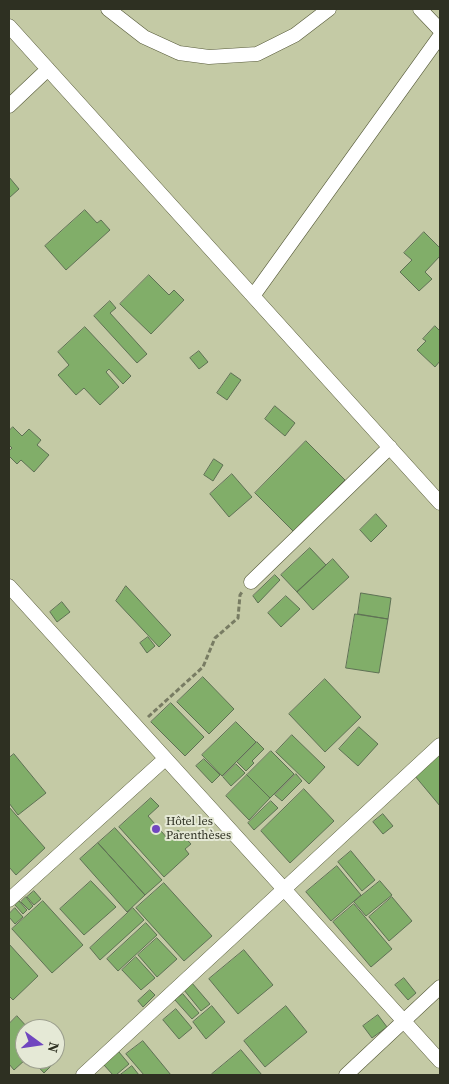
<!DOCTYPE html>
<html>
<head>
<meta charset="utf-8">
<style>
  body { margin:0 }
  #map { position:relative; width:449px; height:1084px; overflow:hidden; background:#c4caa5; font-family:"Source Serif 4",serif }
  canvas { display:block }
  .frame { position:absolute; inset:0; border:10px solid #2e3022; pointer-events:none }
  .north { position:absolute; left:15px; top:1019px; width:50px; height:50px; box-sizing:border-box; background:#e5e9d6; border:1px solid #9c9f8e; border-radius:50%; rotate:104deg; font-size:14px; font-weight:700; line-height:20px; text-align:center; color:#2e3022 }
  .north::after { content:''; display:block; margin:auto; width:18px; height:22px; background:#7047bf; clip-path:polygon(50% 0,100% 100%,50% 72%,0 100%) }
</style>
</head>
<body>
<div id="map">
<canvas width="449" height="1084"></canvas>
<div class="frame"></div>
<div class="north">N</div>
</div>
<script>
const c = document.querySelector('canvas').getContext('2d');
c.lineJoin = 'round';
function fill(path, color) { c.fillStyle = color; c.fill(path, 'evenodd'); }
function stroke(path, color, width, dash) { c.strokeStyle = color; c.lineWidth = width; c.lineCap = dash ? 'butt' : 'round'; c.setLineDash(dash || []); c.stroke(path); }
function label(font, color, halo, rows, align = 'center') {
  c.font = font + ' "Source Serif 4",serif'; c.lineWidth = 4; c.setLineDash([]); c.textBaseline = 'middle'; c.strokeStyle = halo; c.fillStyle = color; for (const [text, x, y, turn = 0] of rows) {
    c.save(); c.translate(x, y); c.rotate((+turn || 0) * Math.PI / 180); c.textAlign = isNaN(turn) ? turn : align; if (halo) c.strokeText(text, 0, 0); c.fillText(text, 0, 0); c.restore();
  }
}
const building = new Path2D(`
  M9 177 19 189 9 198Z
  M85 210 97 223 101 220 110 230 66 270 45 246Z
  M424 232 440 248V256L425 272 432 279 419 291 400 272 412 260 404 253Z
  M149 275 169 295 174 290 184 300 151 334 120 304Z
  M110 301 116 308 110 313 147 354 137 363 94 316Z
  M435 326 440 331V361L435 367 417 350 426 341 423 339Z
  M85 327 131 376 123 384 109 369 106 372 119 387 100 405 84 388 76 395 58 375 69 365 58 352Z
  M199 351 208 362 199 369 190 358Z
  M231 373 241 380 227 400 217 393Z
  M275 406 295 423 285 436 265 419Z
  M13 427 22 436 29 429 41 440 37 445 49 455 34 472 21 460 17 464 9 456V451L12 448 9 445V431Z
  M306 441 345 480 294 532 255 493Z
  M214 459 223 465 213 481 204 475Z
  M232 474 252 497 229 517 210 494Z
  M376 514 387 526 371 542 360 530Z
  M310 548 326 565 297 592 281 575Z
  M333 559 349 577 313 610 297 592Z
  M275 575 280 580 258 603 253 596Z
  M126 586 171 635 159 647 116 601Z
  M361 593 391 598 388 619 358 614Z
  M286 596 300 609 281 627 268 613Z
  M62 602 70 612 57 622 50 612Z
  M355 614 388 619 379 673 346 668Z
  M148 637 155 646 147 653 140 643Z
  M203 677 234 709 209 734 177 702Z
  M325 679 361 717 325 752 289 714Z
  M171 703 204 737 185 756 151 722Z
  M236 722 256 742 222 776 202 755Z
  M359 727 378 744 358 766 339 749Z
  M292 735 325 767 309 784 276 752Z
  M257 742 264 749 252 761 254 763 246 771 237 762Z
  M271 751 294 774 270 798 247 775Z
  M14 754 46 793 18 815 9 803V758Z
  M440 754V806L415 776Z
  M204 759 220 775 212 783 196 766Z
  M236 764 245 773 231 786 223 777Z
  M296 774 302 781 282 801 275 795Z
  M247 775 270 798 249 820 226 796Z
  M304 789 334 821 290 863 261 831Z
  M151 798 159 806 148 816 168 839 178 830 191 844 185 849 189 854 164 877 119 827Z
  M271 801 278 808 254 830 248 823Z
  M9 807 45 848 16 875 9 867Z
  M383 814 393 826 383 834 373 822Z
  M115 828 162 880 145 895 98 843Z
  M98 843 145 895 127 912 80 859Z
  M351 851 375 880 362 891 338 862Z
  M337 866 361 895 331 921 306 892Z
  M91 881 116 907 84 935 60 909Z
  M380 881 392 895 366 916 354 902Z
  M164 883 212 936 184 961 136 908Z
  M34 891 41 899 34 905 27 897Z
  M26 897 33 906 29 910 21 902Z
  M392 897 412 921 389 941 369 917Z
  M19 901 27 910 23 914 15 905Z
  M43 901 83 945 52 973 12 929Z
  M354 904 392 949 371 967 333 922Z
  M15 908 23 917 15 924 9 917V914Z
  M133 908 144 920 100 960 90 948Z
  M146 923 157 935 118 971 107 959Z
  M157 938 177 959 157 977 138 955Z
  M9 944 38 976 13 1000 9 996Z
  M244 950 273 985 238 1014 209 979Z
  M136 957 155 978 141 990 122 970Z
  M404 978 416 993 408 1000 395 985Z
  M192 983 210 1004 201 1011 184 990Z
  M150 990 155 995 143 1007 138 1001Z
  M183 994 199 1013 192 1019 175 1000Z
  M212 1006 225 1022 206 1039 193 1022Z
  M286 1006 307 1032 265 1067 244 1041Z
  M176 1009 192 1028 179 1039 163 1020Z
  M378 1015 387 1027 372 1038 363 1026Z
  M17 1016 29 1029H25L26 1059 14 1070 9 1064V1024Z
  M143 1041 171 1075H144L126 1054Z
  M241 1050 262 1075H213L212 1074Z
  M119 1052 129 1064 116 1075H113L104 1065Z
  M55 1058 57 1060 44 1073 31 1059Z
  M132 1066 139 1075H120Z`);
fill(building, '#81ae69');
stroke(building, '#5e7154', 1);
const street = new Path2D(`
  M108 9 144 37 179 53 209 57 257 54 295 35 329 9
  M420 9 440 30
  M9 26 440 503
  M9 106 48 69
  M253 296 440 36
  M251 582 390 447
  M9 586 440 1061
  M9 900 165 759
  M83 1075 440 745
  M346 1075 440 987`);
stroke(street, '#565a39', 15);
stroke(new Path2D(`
  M148 717 203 667 215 638 238 618 240 595 242 592`), '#787c63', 3, [5, 2.5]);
stroke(street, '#fff', 14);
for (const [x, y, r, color] of [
  [156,829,5,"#7047bf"]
]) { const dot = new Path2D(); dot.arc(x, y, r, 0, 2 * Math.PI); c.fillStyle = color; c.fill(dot); stroke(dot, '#e5e9d6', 2); }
label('12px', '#2e3022', '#e5e9d6', [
  ["Hôtel les",166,822],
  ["Parenthèses",166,836]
], 'left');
</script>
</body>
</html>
